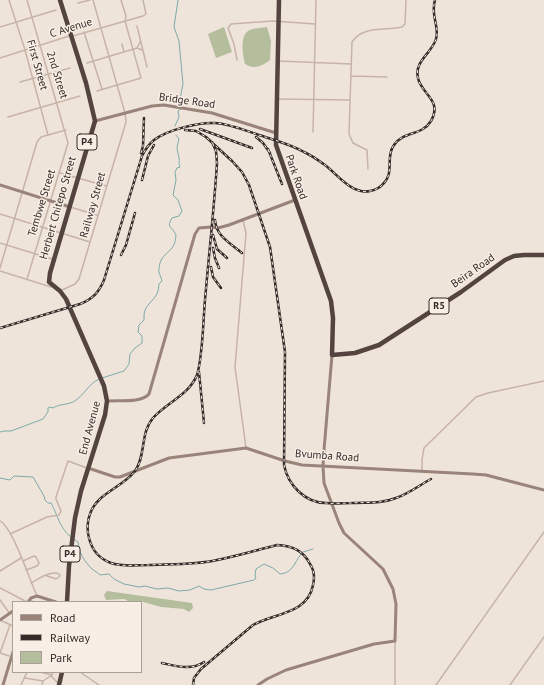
<!DOCTYPE html>
<html>
<head>
<meta charset="utf-8">
<style>
  body { margin:0 }
  #map { position:relative; width:544px; height:685px; overflow:hidden; background:#efe4da; font-family:"PT Sans",sans-serif }
  canvas { display:block }
  .legend { position:absolute; left:12px; top:601px; width:130px; height:72px; box-sizing:border-box; background:#f8eee6; border:1px solid #aaa09a; margin:0; padding:5px 7px; list-style:none; font-size:12px; color:#342a27 }
  .legend li { display:flex; align-items:center; gap:8px; height:20px }
  .legend b { width:20px; border:1px solid #aaa09a }
</style>
</head>
<body>
<div id="map">
<canvas width="544" height="685"></canvas>
<ul class="legend">
<li><b style="height:5px;background:#9a8379"></b>Road</li>
<li><b style="height:5px;background:#342a27"></b>Railway</li>
<li><b style="height:11px;background:#b4bd9c"></b>Park</li>
</ul>
</div>
<script>
const c = document.querySelector('canvas').getContext('2d');
c.lineJoin = 'round';
function fill(path, color) { c.fillStyle = color; c.fill(path, 'evenodd'); }
function stroke(path, color, width, dash) { c.strokeStyle = color; c.lineWidth = width; c.lineCap = dash ? 'butt' : 'round'; c.setLineDash(dash || []); c.stroke(path); }
function label(font, color, halo, rows, align = 'center') {
  c.font = font + ' "PT Sans",sans-serif'; c.lineWidth = 3; c.setLineDash([]); c.textBaseline = 'middle'; c.strokeStyle = halo; c.fillStyle = color; for (const [text, x, y, turn = 0] of rows) {
    c.save(); c.translate(x, y); c.rotate((+turn || 0) * Math.PI / 180); c.textAlign = isNaN(turn) ? turn : align; if (halo) c.strokeText(text, 0, 0); c.fillText(text, 0, 0); c.restore();
  }
}
fill(new Path2D(`
  M224 27 232 52 216 58 208 34Z
  M267 27 271 41 270 60C262 66 254 70 245 64 243 55 239 34 250 30 254 28 262 28 267 27Z
  M107 591 192 603 193 608 189 612 184 609 161 607 140 601 130 602 124 599 106 600 104 595Z`), '#b4bd9c');
stroke(new Path2D(`
  M175 126 179 117 178 111 181 109 180 99 183 84 179 41 174 27 178 0
  M102 378 124 371 129 364 130 354 135 348 142 343V336L138 332 139 325 144 320C142 301 159 303 159 284L162 281C161 276 158 273 159 268 161 250 175 255 176 235 172 226 166 228 172 218L179 216 182 211 178 200 173 195 176 180 175 172 177 168 180 167C178 163 180 162 179 158 177 147 176 150 179 139L176 135
  M0 432 4 431H11L43 419 48 412V408L50 407 53 408C59 404 66 405 73 402 84 396 88 384 99 379
  M0 478 10 480 14 476 33 477 44 496 45 500 48 503H51C58 515 59 528 71 537
  M74 539 78 542C79 553 84 561 92 569 95 571 98 573 100 575L109 574 114 579 124 584 139 587 145 586 157 589 168 588 179 591 190 590 199 586 204 589 211 590 254 580 256 578 255 575 256 569 264 564 273 568 280 574C293 573 294 563 301 554
  M303 552 313 549`), '#7baaa9', 1);
stroke(new Path2D(`
  M9 0 25 50 48 135
  M78 3 90 0
  M137 26 147 67
  M0 27 56 10
  M84 32 102 89
  M73 36 143 16 146 14 143 0
  M140 42 137 48 142 50
  M122 44 124 52
  M0 58 69 36
  M237 60 234 44 228 28 231 24 273 21 315 24
  M279 61 351 64
  M87 63 137 48
  M351 76 387 77
  M20 82 70 68
  M97 91 141 78 125 21 126 16 121 0
  M279 99 350 100
  M8 117 80 96
  M313 132 316 0
  M368 169 367 150 353 143 349 134 352 42C363 25 386 31 402 27L405 24 406 0
  M60 173 106 186
  M70 207 97 215
  M0 214 90 242
  M243 220 246 233 235 367 246 448
  M0 243 52 259
  M0 268 37 142 41 137 66 130
  M0 271 51 287
  M27 279 68 143 27 0
  M62 290 75 284 79 279 126 122 125 113 93 0
  M422 470V460L424 448 476 397 488 393 544 381
  M0 521C13 528 30 581 37 596
  M10 534 47 517 59 515 61 511 56 499V497L68 461 87 468
  M23 561 34 556 36 557 39 563 37 566 26 570
  M0 571 21 558
  M31 583C38 579 51 570 59 574L60 576 56 579 47 576
  M0 588 27 602
  M0 600 10 614
  M29 600 34 602
  M0 620 13 626
  M0 653 10 625
  M0 653 9 656
  M40 672 52 675
  M80 672 99 685
  M51 676 58 683
  M25 678 43 681
  M21 685 27 672
  M42 685 43 681 52 675 53 672
  M395 685V641
  M436 685 544 532
  M510 685 544 637`), '#c7b3a7', 1.5);
stroke(new Path2D(`
  M95 121 152 106 164 105 212 113 276 133
  M0 185 70 207
  M107 401C119 400 142 403 149 394L195 234 199 228 211 227 218 228 229 225 295 200
  M88 468 115 477H120L169 458 246 448 285 461 302 465 473 474 486 475 544 490
  M28 602 31 598 37 596 56 602
  M0 620 13 611
  M3 685 13 652
  M258 685 267 679 286 670 374 644 395 641 396 604 393 589 383 569 344 533 339 523 324 483 323 466 324 450 332 355`), '#9a8379', 3);
stroke(new Path2D(`
  M60 0 86 83 95 121 50 273 49 282 60 291 66 299 104 386 107 401 105 415 81 491 75 518 69 566 67 602
  M279 0 276 145 331 301 333 318 332 355 355 353 379 345 461 292 505 260 514 256 524 255H544
  M59 685 62 672`), '#54443f', 4.5);
const rail = new Path2D(`
  M200 129 252 148
  M185 130 196 131 206 137 232 161 242 172 249 185 270 247 285 352 284 465C288 485 305 503 326 503 334 504 343 503 351 503 366 502 381 504 396 498 408 494 420 485 431 479
  M256 137 263 143 270 153
  M268 149 282 184
  M141 153 143 146 144 118
  M142 180 148 156 154 145
  M215 220C216 236 230 243 242 253
  M213 235 217 249 227 258
  M213 248 215 258 219 268
  M121 255 126 245 135 213
  M211 267 213 277 221 288
  M0 328 80 304C93 299 99 292 104 280L142 156C145 150 149 144 154 140 167 130 199 122 215 123 230 124 244 130 259 135 274 140 290 144 304 152 311 155 318 160 325 165 337 174 352 195 370 191 375 190 380 188 383 184 395 173 385 157 394 145 403 131 422 136 431 121 443 100 421 94 418 78 414 61 432 53 436 39 440 26 430 16 435 0
  M199 372 204 423
  M162 663C176 666 191 671 204 662
  M193 685 194 678 201 669 253 625C274 613 308 614 313 585 315 577 314 570 310 564 303 550 292 546 277 545 257 550 237 556 217 560 195 565 171 564 148 565 136 565 122 567 111 563 100 559 92 550 89 538 87 531 87 521 90 514 97 493 122 488 135 471 146 456 140 433 153 418 166 403 189 395 197 375 203 355 203 321 205 300 209 254 214 209 217 163L216 151 212 142`);
stroke(rail, '#342a27', 2.5);
stroke(rail, '#f8eee6', 1, [3]);
for (const [x, y, w] of [
  [87,142,20],
  [439,306,20],
  [70,554,20]
]) { const box = new Path2D(); box.roundRect(x - w / 2, y - 8, w, 16, 3); c.fillStyle = '#f8eee6'; c.fill(box); stroke(box, '#342a27', 1); }
label('bold 10px', '#342a27', null, [
  ["P4",87,142],
  ["R5",439,306],
  ["P4",70,554]
]);
label('11px', '#342a27', '#f8eee6', [
  ["C Avenue",71,28,-17],
  ["First Street",37,65,74],
  ["2nd Street",57,75,73],
  ["Bridge Road",187,101,8],
  ["Park Road",296,177,71],
  ["Tembwe Street",42,203,-73],
  ["Railway Street",93,205,-74],
  ["Herbert Chitepo Street",58,208,-74],
  ["Beira Road",473,271,-35],
  ["End Avenue",90,428,-75],
  ["Bvumba Road",327,456,4]
]);
</script>
</body>
</html>
